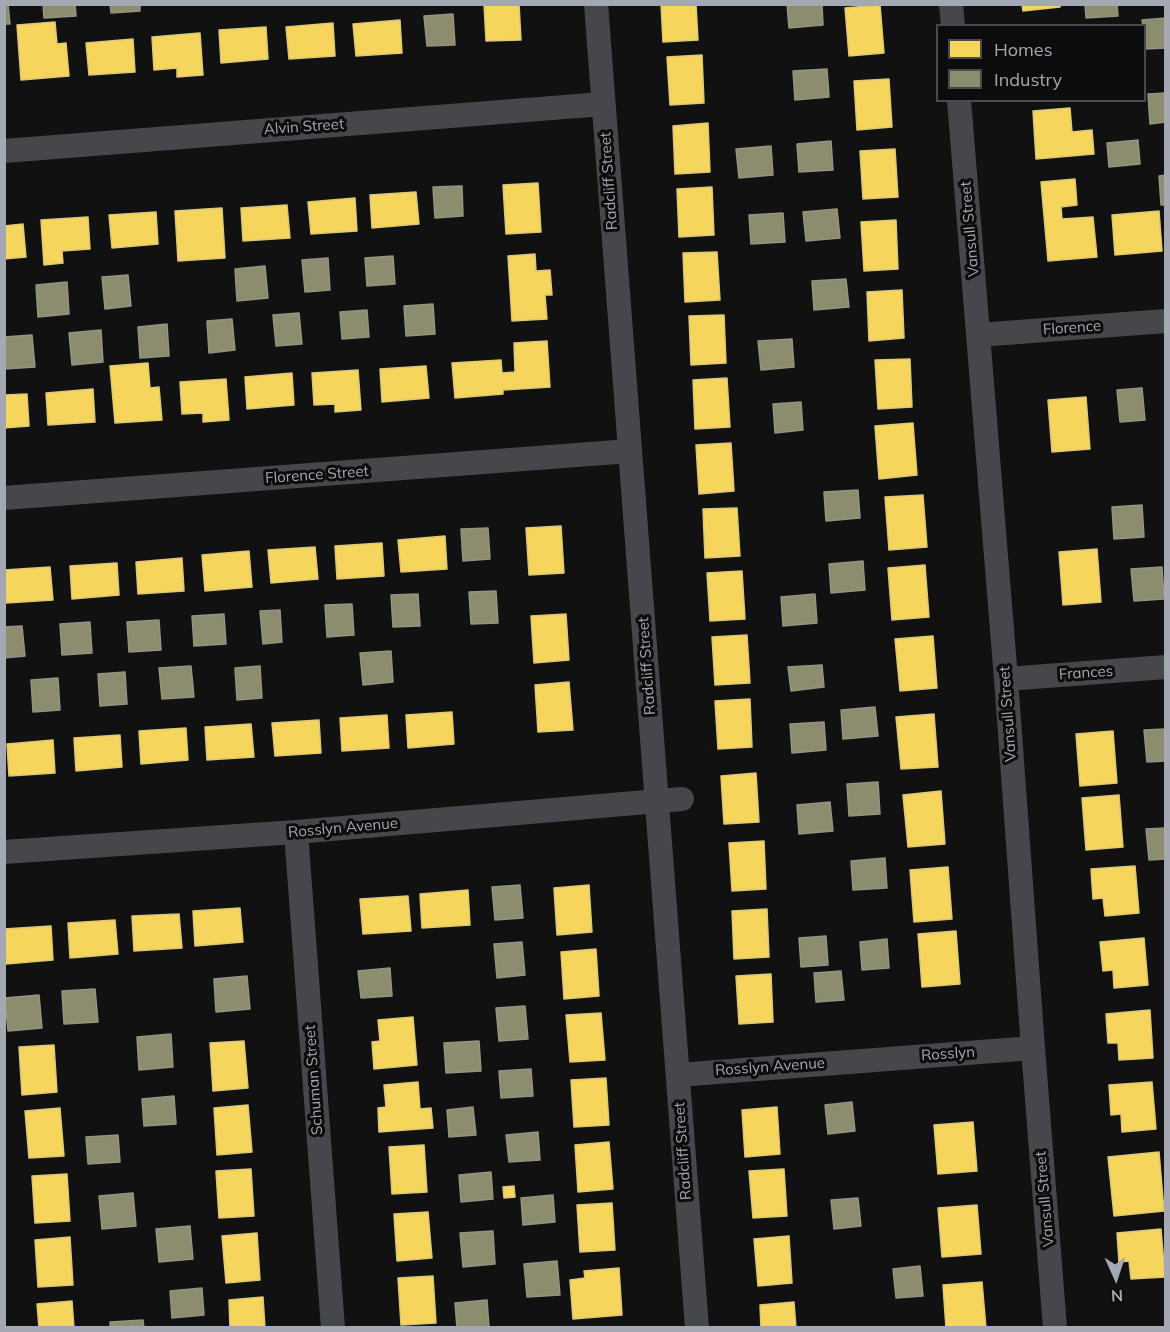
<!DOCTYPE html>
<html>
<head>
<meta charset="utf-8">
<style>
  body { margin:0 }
  #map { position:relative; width:1170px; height:1332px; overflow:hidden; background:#111112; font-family:Mulish,sans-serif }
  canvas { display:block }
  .frame { position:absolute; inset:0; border:6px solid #a3a8b2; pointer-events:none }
  .legend { position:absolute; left:936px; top:24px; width:210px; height:78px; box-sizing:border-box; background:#0c0c0d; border:2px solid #484a4f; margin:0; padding:8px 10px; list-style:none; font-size:18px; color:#a3a8b2 }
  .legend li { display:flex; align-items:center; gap:12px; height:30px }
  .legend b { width:30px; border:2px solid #484a4f }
  .north { position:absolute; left:1086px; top:1248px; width:60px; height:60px; -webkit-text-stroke:4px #0c0c0d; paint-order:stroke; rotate:177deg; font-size:16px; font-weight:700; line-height:24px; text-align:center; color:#a3a8b2 }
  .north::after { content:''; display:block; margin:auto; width:21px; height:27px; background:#a3a8b2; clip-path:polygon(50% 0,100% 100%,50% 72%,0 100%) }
</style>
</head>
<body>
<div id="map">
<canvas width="1170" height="1332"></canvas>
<div class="frame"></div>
<ul class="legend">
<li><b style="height:16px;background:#f6d55c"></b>Homes</li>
<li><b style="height:16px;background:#8c8c6e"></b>Industry</li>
</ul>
<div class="north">N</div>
</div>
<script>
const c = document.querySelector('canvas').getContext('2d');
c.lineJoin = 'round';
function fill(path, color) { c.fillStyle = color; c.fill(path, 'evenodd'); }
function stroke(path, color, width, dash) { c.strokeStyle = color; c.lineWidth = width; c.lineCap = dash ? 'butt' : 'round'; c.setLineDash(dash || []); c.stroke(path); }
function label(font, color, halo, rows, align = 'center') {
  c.font = font + ' Mulish,sans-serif'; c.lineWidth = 6; c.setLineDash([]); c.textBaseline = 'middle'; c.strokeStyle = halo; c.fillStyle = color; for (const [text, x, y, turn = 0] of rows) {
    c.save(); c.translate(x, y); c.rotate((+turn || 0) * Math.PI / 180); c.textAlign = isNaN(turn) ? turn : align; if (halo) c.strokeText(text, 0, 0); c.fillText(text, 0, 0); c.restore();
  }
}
const homes = new Path2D(`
  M484 4H519L521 40 486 41Z
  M661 4H696L698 40 663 42Z
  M1022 4H1060V7L1023 11Z
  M880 5 884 53 849 56 845 8Z
  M400 20 402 53 356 56 353 24Z
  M55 22 57 44 66 43 69 76 21 80 17 25Z
  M333 23 335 56 289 59 286 27Z
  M266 27 268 59 221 63 219 30Z
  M200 33 203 75 177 77V68L154 70 152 37Z
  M133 39 135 72 89 75 86 43Z
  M702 55 704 103 670 105 667 57Z
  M889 79 892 127 857 130 854 81Z
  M1070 108 1072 132 1092 130 1094 154 1036 159 1033 111Z
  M708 123 710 172 675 174 673 126Z
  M895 149 898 197 863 199 860 151Z
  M1075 179 1077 205 1061 207 1062 219 1093 217 1097 257 1048 261 1041 182Z
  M538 183 541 232 506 234 503 185Z
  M712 187 714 235 679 237 677 189Z
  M416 192 419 224 372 228 370 195Z
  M355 198 357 231 311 234 308 202Z
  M287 205 290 238 243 241 241 208Z
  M222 208 225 258 178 261 175 211Z
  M1159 211 1162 251 1115 255 1112 215Z
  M156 212 158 244 112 248 109 215Z
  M88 217 90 249 62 251 63 263 44 265 41 220Z
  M896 220 898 269 864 271 861 222Z
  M23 224 26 257 4 259V226Z
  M717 252 720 300 685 302 683 253Z
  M535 254 536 271 550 270 552 295H545L547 319 512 321 508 256Z
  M902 290 904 338 869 341 867 292Z
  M724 315 726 363 691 365 689 316Z
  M547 341 550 387 503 390V394L455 398 452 363 501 360 502 373 515 372 514 343Z
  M910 359 912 407 878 409 875 360Z
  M148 363 150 388 159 387 162 420 115 423 110 366Z
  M426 366 429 398 382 402 380 369Z
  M358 370 361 410 335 412V404L314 405 312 373Z
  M292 373 294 405 247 409 245 377Z
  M727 378 730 427 695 429 693 380Z
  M226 379 229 420 203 422V413L182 414 180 382Z
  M93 389 95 422 48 425 46 393Z
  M27 394 29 426 4 428V395Z
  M1086 397 1090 449 1052 452 1048 400Z
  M913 423 917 475 879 479 875 426Z
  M731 443 734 491 699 494 696 445Z
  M923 495 927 547 889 550 885 497Z
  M737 508 740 556 705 558 703 509Z
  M561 526 564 573 529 575 526 528Z
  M445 536 447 569 401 572 398 540Z
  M382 543 384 576 337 579 335 546Z
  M315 547 318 579 271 583 268 550Z
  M1097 549 1101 602 1063 605 1059 552Z
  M249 551 252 587 205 591 202 555Z
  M182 558 184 591 138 594 136 562Z
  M117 563 119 595 72 599 70 566Z
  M925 565 929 617 892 620 888 568Z
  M50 567 53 600 6 603 4 570Z
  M742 571 745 619 710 621 707 573Z
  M566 614 569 660 534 663 531 616Z
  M747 635 750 683 715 685 712 637Z
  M933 636 937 688 900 691 895 639Z
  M569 682 573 730 538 732 535 685Z
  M750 699 752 747 718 749 715 701Z
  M452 712 454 744 408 748 406 715Z
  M934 714 938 767 901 769 896 717Z
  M387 715 389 748 342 751 340 718Z
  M319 720 321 753 275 756 272 723Z
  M251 724 254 757 207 760 205 727Z
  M186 728 188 760 141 764 139 731Z
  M1113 731 1117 783 1080 786 1076 734Z
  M120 735 122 767 76 771 74 738Z
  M53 740 55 773 9 776 7 744Z
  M756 773 759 822 724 824 721 776Z
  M941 791 945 844 908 847 903 795Z
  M1119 795 1123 847 1086 850 1082 798Z
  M764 841 766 889 732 891 729 843Z
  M1135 866 1139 913 1105 916 1103 898 1093 899 1091 869Z
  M948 867 952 919 914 922 910 870Z
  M589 885 592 932 557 935 554 888Z
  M468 890 470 925 422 928 420 894Z
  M408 896 411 931 363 934 360 899Z
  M240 908 243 942 195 946 193 911Z
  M767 909 769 957 734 959 732 911Z
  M179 914 182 948 134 951 132 916Z
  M115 920 118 954 70 958 68 923Z
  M51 926 53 960 6 964 4 929Z
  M956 931 960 984 922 987 918 934Z
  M1144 938 1148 985 1114 988 1113 970 1103 971 1100 942Z
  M596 949 599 996 564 999 561 952Z
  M771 974 773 1022 739 1024 736 976Z
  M1150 1010 1153 1058 1119 1060 1118 1043H1108L1106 1014Z
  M601 1013 605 1060 570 1062 566 1015Z
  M413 1017 417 1065 374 1069 372 1042 380 1041 378 1020Z
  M244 1041 248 1088 213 1091 210 1043Z
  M54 1045 57 1092 22 1095 19 1047Z
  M606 1078 609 1125 574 1127 571 1080Z
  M418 1082 420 1109 431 1108 433 1128 379 1132 378 1108 386 1107 384 1085Z
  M1152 1082 1156 1129 1122 1132 1121 1114 1111 1115 1109 1085Z
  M248 1105 252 1152 217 1155 214 1108Z
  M777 1107 780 1154 745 1157 742 1110Z
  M60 1108 64 1156 29 1158 25 1111Z
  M973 1122 977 1171 938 1174 934 1125Z
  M609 1142 613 1189 578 1192 575 1145Z
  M424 1145 427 1192 392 1194 389 1147Z
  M1159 1152 1164 1211 1114 1216 1108 1157Z
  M251 1169 254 1216 219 1218 216 1171Z
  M784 1169 787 1216 753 1218 749 1171Z
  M67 1174 70 1221 35 1223 32 1176Z
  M514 1186 515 1197 504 1198 503 1187Z
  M612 1203 615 1250 580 1252 577 1205Z
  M977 1205 981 1254 942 1257 938 1208Z
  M428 1212 432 1258 397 1261 394 1214Z
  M1161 1229 1165 1277 1131 1279 1129 1261 1119 1262 1117 1233Z
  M257 1233 260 1280 226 1283 222 1236Z
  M789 1236 792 1283 758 1286 754 1239Z
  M70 1237 73 1285 38 1287 35 1240Z
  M619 1268 622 1315 573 1319 570 1280 585 1278 584 1271Z
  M433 1276 436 1323 401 1325 398 1278Z
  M982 1282 986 1328H946L943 1285Z
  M263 1297 265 1328H230L229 1300Z
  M72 1301 74 1328H39L37 1304Z
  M794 1302 796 1328H761L760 1305Z`);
fill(homes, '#f6d55c');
stroke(homes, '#ddc876', 1.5);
const industry = new Path2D(`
  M4 4H8L10 24H4Z
  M43 4H75L76 16 44 18Z
  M110 4H140V11L111 13Z
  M787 4H822L823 25 789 28Z
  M1085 4H1117L1118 16 1086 18Z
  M453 14 455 45 427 46 424 16Z
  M1166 18V48L1145 49 1144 26H1143L1142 20Z
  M827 69 829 97 795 100 793 71Z
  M1166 93V122L1150 124 1148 94Z
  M1138 140 1140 164 1109 167 1107 143Z
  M831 141 833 170 799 172 797 144Z
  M771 146 773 175 739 178 736 149Z
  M1166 175V205H1161L1159 176Z
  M462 186 463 216 435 218 433 187Z
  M837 209 840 238 806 241 803 212Z
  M783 213 785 242 751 244 749 215Z
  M393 256 395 284 367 286 365 258Z
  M328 258 330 290 305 292 302 260Z
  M265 266 268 298 237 301 235 269Z
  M128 275 131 306 105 309 102 277Z
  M846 279 849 307 814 310 812 281Z
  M67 282 69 314 38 317 36 285Z
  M433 304 435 334 406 336 404 306Z
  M367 310 369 337 342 339 340 312Z
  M299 313 302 344 276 346 273 315Z
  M232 319 235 350 209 353 207 321Z
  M167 324 169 356 140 358 138 327Z
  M101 330 103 362 72 365 69 333Z
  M32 335 35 367 4 369V337Z
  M792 339 794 367 761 370 758 341Z
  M1142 388 1145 420 1120 422 1117 390Z
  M801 402 803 430 775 433 773 404Z
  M858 490 860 518 826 521 824 492Z
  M1142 505 1144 537 1114 539 1112 507Z
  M488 528 490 559 463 561 461 529Z
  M863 561 865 590 831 593 829 564Z
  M1162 567 1164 599 1134 601 1131 569Z
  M496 591 498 623 471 624 469 592Z
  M418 594 420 626 393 627 391 595Z
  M815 594 817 623 783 626 781 597Z
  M352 604 354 635 327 637 325 605Z
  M280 610 282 642 263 644 260 611Z
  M224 614 226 644 194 646 192 616Z
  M159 620 161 650 129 652 127 622Z
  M90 622 92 653 62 655 60 624Z
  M22 626 25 656 4 658V627Z
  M391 651 393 682 363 685 360 653Z
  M822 665 824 687 791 691 788 667Z
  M191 666 194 697 162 699 159 668Z
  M260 666 262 698 237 700 235 668Z
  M125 672 127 704 100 706 98 674Z
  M58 678 60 710 33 712 31 680Z
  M875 707 878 736 843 739 841 710Z
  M824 722 826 750 792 753 790 724Z
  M1166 729V761L1147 762 1144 730Z
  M878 782 880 814 849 816 847 784Z
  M830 802 833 831 799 834 797 805Z
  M1166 828V859L1149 860 1146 829Z
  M885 858 887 888 853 890 851 861Z
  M520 885 523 918 495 920 492 887Z
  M826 936 828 965 801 967 799 938Z
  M887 939 889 968 862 970 860 942Z
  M522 942 525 975 497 978 494 944Z
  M390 968 392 996 361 998 358 971Z
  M841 971 844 1000 816 1002 814 973Z
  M247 976 250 1009 216 1012 214 979Z
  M95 989 98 1022 64 1024 62 991Z
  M39 995 42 1028 8 1031 5 998Z
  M525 1006 528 1039 499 1041 496 1008Z
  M171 1034 173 1067 139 1070 137 1037Z
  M479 1041 481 1071 446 1073 444 1043Z
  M531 1069 533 1096 501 1098 499 1071Z
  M174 1096 176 1124 144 1126 142 1099Z
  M852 1102 855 1131 828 1134 825 1105Z
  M473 1107 476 1135 449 1137 447 1110Z
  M538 1132 540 1160 509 1162 506 1135Z
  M118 1135 120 1162 88 1164 86 1137Z
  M491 1172 493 1199 461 1202 459 1175Z
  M133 1193 136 1226 102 1229 99 1196Z
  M553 1195 555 1222 523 1225 521 1198Z
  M858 1198 861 1226 834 1229 831 1200Z
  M190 1226 193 1259 159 1262 156 1229Z
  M493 1231 495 1264 463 1267 460 1233Z
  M557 1261 560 1295 527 1297 524 1264Z
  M920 1266 923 1296 896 1298 893 1269Z
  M202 1288 204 1315 172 1318 170 1291Z
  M487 1300 489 1327 457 1328 455 1303Z
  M143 1320 144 1328H110V1322Z`);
fill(industry, '#8c8c6e');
stroke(industry, '#939482', 1.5);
stroke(new Path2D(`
  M596 4 697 1328
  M951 4 953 26
  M959 100 1006 679 1033 1048 1055 1328
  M4 151 603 104
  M978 335 1166 321
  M4 498 630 451
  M1006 679 1166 667
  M296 832 333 1328
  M4 852 296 832 682 799
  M678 1075 1033 1048`), '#46474a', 24);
label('15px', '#a3a8b2', '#0c0c0d', [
  ["Alvin Street",304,127,-4],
  ["Radcliff Street",609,181,-94],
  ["Vansull Street",970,229,-95],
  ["Florence",1072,328,-4],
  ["Florence Street",317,475,-4],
  ["Radcliff Street",647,666,-94],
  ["Frances",1086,673,-4],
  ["Vansull Street",1008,714,-94],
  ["Rosslyn Avenue",343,828,-5],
  ["Rosslyn",948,1054,-4],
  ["Rosslyn Avenue",770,1067,-4],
  ["Schuman Street",314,1080,-94],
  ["Radcliff Street",683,1151,-94],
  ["Vansull Street",1045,1199,-95]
]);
</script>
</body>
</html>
